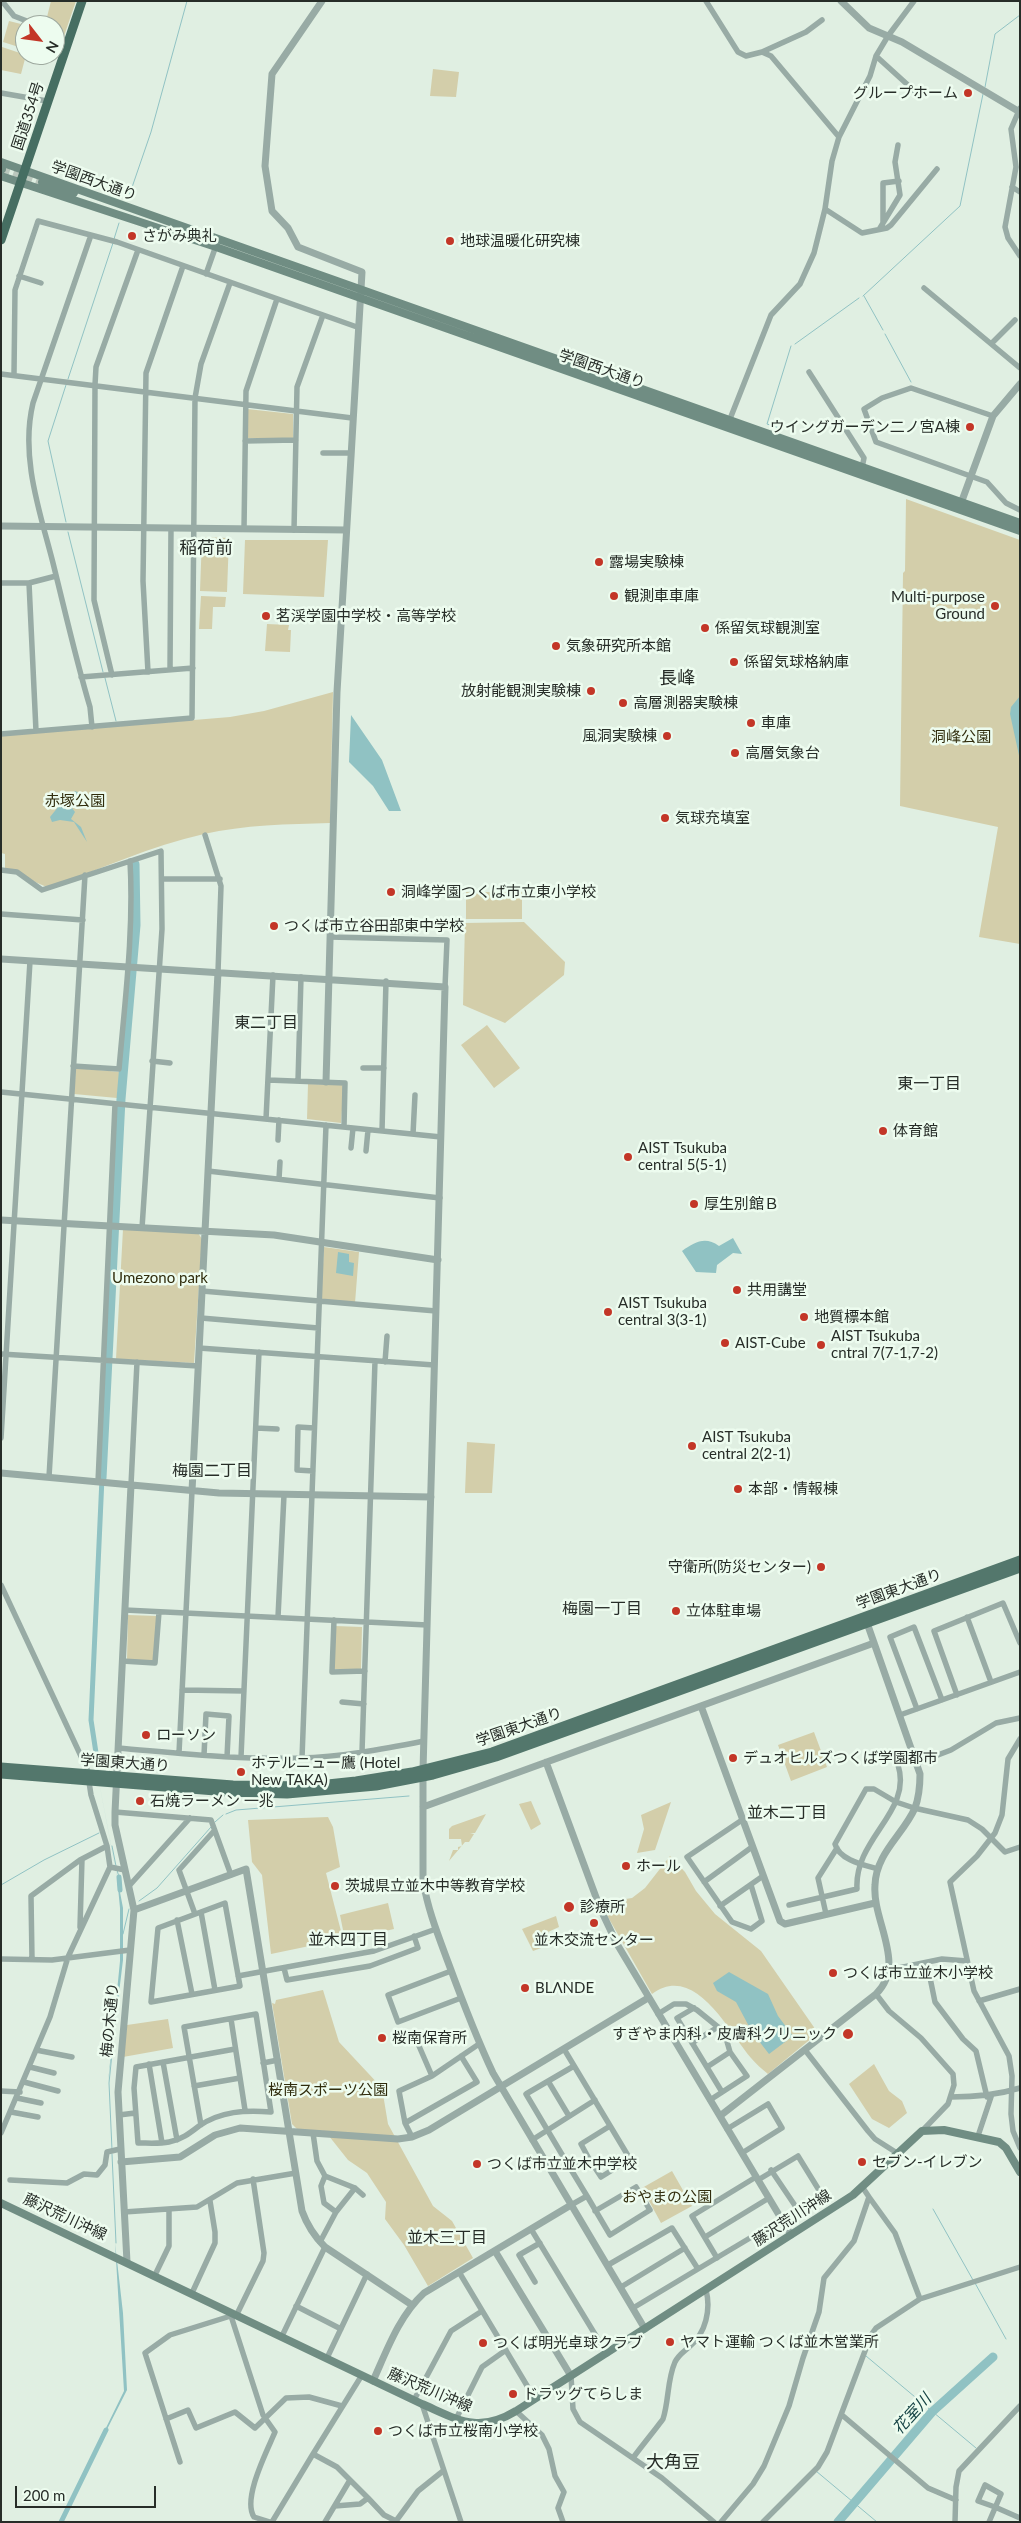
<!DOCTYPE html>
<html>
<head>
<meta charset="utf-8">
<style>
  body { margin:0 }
  #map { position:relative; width:1021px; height:2523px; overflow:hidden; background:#e0efe2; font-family:Lato,sans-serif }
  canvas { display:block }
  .frame { position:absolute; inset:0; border:2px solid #272d28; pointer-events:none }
  .north { position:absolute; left:15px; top:15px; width:50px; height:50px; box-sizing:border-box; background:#edfcef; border:1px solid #9ea99f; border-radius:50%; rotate:120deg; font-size:14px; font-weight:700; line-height:20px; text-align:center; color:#272d28 }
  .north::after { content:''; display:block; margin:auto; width:18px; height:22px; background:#c33627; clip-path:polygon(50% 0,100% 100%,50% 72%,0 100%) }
  .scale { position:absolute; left:15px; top:2486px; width:141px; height:22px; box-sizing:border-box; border:2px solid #272d28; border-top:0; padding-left:6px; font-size:15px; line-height:18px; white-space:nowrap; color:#272d28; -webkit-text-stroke:4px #edfcef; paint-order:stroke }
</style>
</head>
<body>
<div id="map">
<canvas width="1021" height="2523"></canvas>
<div class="frame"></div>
<div class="north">N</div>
<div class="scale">200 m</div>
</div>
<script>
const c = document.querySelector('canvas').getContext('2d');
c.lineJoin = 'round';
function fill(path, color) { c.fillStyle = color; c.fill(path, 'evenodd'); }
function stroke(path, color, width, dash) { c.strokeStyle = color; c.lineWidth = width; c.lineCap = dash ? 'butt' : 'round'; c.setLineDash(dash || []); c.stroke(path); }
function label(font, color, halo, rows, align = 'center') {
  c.font = font + ' Lato,"Noto Sans JP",sans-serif'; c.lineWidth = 5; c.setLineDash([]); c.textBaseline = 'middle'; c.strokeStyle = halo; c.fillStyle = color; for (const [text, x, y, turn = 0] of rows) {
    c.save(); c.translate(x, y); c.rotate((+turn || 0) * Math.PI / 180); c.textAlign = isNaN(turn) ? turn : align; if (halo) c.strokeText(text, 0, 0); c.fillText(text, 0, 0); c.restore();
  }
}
fill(new Path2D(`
  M51 1H76L63 39 55 34V25H45Z
  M9 21 25 25V49L3 42Z
  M2 47 26 55 21 74 1 70Z
  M433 69 459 72 456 97 430 96Z
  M247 409 293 414V439L248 438Z
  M906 499 1020 540V944L979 937 998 827 900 806 903 573 905 571Z
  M202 537 229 538 227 592 200 591Z
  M245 540H328L324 597 243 594Z
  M201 596 226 597 225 607H213L212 629H199Z
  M267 624 289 625 288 630H291L290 652 265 651Z
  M333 692 330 823C289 824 243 825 204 834 151 846 100 869 49 888L5 869V854L1 853V736L230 717 264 711Z
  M466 892H522V919H466Z
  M524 922 565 962 564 975 505 1023 463 1005 465 923Z
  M487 1025 520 1068 494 1088 461 1045Z
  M76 1068 120 1072 117 1098 74 1094Z
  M308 1084 344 1085 341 1123 307 1119Z
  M123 1229 198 1233 202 1239 194 1363 116 1359Z
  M324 1247 359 1252 355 1303 321 1299Z
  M467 1442 495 1444 492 1493H465Z
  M128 1615 157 1616 155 1661 127 1660Z
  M335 1626 362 1627 361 1669H334Z
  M814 1732 827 1767 791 1781 778 1745Z
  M531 1801 541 1824 531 1830 519 1804Z
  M671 1802 655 1850 637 1853 644 1829 641 1815Z
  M486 1814 475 1833H470L474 1834 469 1842H465L449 1861 453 1850H458V1847L462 1846 461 1839H449V1829L452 1826Z
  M328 1817 333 1827 340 1867 326 1873 343 1939 271 1954 262 1875 252 1862 248 1820Z
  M670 1856 685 1872 696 1891 715 1914 761 1951 818 2033 768 2074C762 2069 756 2064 751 2058 729 2032 695 1962 652 1994L600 1903 632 1898 645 1888Z
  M388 1903 394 1929 345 1940 340 1915Z
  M556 1916 559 1927 548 1932 552 1944 533 1951 522 1929Z
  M323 1990 339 2042 382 2088 388 2124 433 2206 452 2221 473 2258 428 2286 404 2245 385 2219 386 2202 367 2173 348 2160 325 2131 298 2130 292 2124 272 2003 275 2004 276 2000Z
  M168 2019 173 2048 123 2057 127 2025Z
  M874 2064 889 2091 902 2101 907 2113 889 2128 872 2119 849 2084Z
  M672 2171 692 2206 661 2223 642 2188Z`), '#d3ceaa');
fill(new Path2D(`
  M1020 696V760L1010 714 1011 707Z
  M351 715 382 760 401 811H389L373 786 349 762Z
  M75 791 82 794 83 799 72 808 75 812 71 819 81 827 87 842 74 822 60 820 52 822 50 817 63 801Z
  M733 1238 742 1254 733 1253 717 1265 716 1273 696 1272 682 1251C695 1242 705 1236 719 1246Z
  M338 1252 349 1254V1262L354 1263 353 1276 336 1273Z
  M96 1766 123 1908V1960L108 2083 120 1961V1908L117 1877Z
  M729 1972 768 1994 778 2016 793 2036 769 2054 752 2032 736 2002 717 1991 713 1983Z
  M115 2243 123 2313 127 2390 60 2522 124 2391Z`), '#90c2c3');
stroke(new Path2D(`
  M985 87 995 34 1020 15
  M128 199 151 132 187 1
  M114 239 119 223
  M863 296 960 206 983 94
  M864 296 883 330
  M885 334 911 382
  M795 344 859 298
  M68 379 113 243
  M66 385 48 441 66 522
  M779 428 767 424 791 346
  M68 532 103 672
  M105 678 116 721
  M226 1814 236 1810 409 1796
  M215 1822 223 1815
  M112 1846 116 1866
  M117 1870 119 1877
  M1 1885 44 1860 99 1833
  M139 1901 157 1888 211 1827
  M123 1934 129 1909
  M112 2150 109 2083 115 2024
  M112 2154 116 2243
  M933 2209 973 2280
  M975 2283 1006 2339
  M866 2356 976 2448
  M816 2471 877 2522`), '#90c2c3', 1);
stroke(new Path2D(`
  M98 1766 91 1720 102 1478
  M119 1877 120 1890
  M61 2522 106 2430`), '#90c2c3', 5);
stroke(new Path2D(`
  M102 1478 121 1099 136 925 135 864
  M838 2522 932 2412 993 2357`), '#90c2c3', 9);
stroke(new Path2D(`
  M2 169 42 182`), '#bbc8bd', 8, [8, 4]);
stroke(new Path2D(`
  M2 1 14 16 37 25
  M706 1 738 52 746 56 762 52 771 56 839 137
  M55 37 67 44
  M762 52 806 32 822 20
  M876 56 920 96
  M1 93 47 101
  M1020 108 1011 129 1016 167 1005 227 1008 238 1020 256
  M1012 187 1020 192
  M825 209 862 233 887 228 891 225 937 169
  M883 222V183L899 181
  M880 228 900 195 895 162 898 145
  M91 235 33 403C20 457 40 512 53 563 65 611 76 660 90 707L92 727
  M206 274 218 240
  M19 276 41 283
  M924 288 1020 368
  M992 343 1015 320
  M809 372 864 458 862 468
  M1 374 352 418
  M14 374 15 290 38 221 117 242 357 327
  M993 416 911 388 882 398 864 409 876 442 987 482 1006 503 1020 510
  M728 424 771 315 800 284 814 253 825 209 832 161 839 137 870 76 876 56 888 36 914 1
  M245 441 296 440
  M323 453H350
  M244 529 246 391 277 299
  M294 530 297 387 323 315
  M1 583H29L56 576
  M29 583 36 731
  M170 670 171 528
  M148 672 143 581 146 373 183 266
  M112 675 94 600 95 385 96 367 138 250
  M81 677 193 668
  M1 734 192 718 195 398 201 364 230 283
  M205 835 221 886 218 972
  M1 870 17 872 42 890 161 851 162 929 142 1228
  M162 879H220
  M1 914 83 920
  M330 937 447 940 445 987
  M152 1061 170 1063
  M73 1066 119 1069C125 1000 134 930 130 861
  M363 1068H384
  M268 1080 345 1083 344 1127
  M298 1081 301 977
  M1 1092 441 1137
  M266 1119 273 975
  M382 1131 386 981
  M413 1134 415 1095
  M278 1140 279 1120
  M351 1148 353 1128
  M366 1151 368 1130
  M208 1171 440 1198
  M279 1179 280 1162
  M202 1291 436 1311
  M201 1318 318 1328
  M199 1348 434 1365
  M1 1354 198 1366
  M385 1362 387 1336
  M256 1428 277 1429
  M1 1438 30 961
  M313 1471 297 1470 298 1427 314 1428
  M49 1477 85 875
  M98 1482 115 1104
  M131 1485 137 1362
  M1 1585 87 1769 91 1795 107 1846 110 1867 68 1957 50 2017 1 2133
  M125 1610 427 1625
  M278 1617 284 1495
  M967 1617 991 1682
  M334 1620 332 1672 365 1671
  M122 1661 155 1663 159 1612
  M182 1690 244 1691
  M957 1695 934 1631 1003 1603 1020 1643
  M342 1702 364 1704
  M917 1709 890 1637 914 1627 942 1700
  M900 1715 1020 1672
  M1020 1739 1008 1759 1002 1815 995 1833 977 1856 950 1882 974 1991 1009 2056 1012 2076 1011 2114 1013 2131 1020 2148
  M118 1748C178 1753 239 1760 300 1758 341 1757 383 1749 424 1741
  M362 1752 375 1361
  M179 1753 192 1491
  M204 1755 206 1714 229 1716 227 1757
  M241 1757 259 1352
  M302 1758 326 1125
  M917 1763 951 1750 996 1723 1020 1718
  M115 1812 211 1820 231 1875
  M742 1820 687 1857 732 1922 751 1929 762 1921 751 1885
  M110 1867 125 1870
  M878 1869C864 1865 839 1860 835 1844L866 1789H874L896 1802 914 1808 968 1820 982 1829 1005 1852 1020 1847
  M704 1882 752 1847
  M129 1886 190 1818
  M225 1903 240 1986 151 2002 158 1928Z
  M789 1905 857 1889C854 1838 913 1812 898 1765
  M720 1906 763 1876
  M201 1912 215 1990
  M195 1914 179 1870 214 1831
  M826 1914 818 1878 837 1848
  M177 1920 192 1994
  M80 1927 82 1859
  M1 1959 52 1960 130 1950
  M32 1959 31 1896 80 1860 107 1846
  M927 1963 935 2002 963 2039 976 2051 987 2097
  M284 1968 287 1980 370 1966 418 1948 414 1936
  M889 1970 942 1959 967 1961
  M451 1971 388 1995 398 2022 461 1998
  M238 1976 374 1951 436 1929
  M876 1994 889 2011 921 2038 953 2074 954 2085 948 2104 922 2131
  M979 2001 1020 1989
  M694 2008 677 2018 722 2092
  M658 2014 674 2004H686L697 2010 718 2027 726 2038 730 2052 747 2076 710 2100
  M231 2019 245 2110
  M692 2043 718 2027
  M419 2046 432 2076
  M564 2049 630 2159 601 2177 588 2157 570 2168 587 2196 571 2205
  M36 2050 72 2057
  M805 2050 868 2131 875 2139 897 2153
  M163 2062 177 2140
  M263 2063 278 2060
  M149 2064 162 2143
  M30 2067 54 2073
  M707 2067 730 2052
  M548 2081 569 2116
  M24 2082 58 2091
  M194 2086 240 2078
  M1 2091 20 2092
  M951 2097C975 2097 997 2095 1020 2088
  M17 2098 41 2103
  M11 2112 38 2117
  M119 2115 135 2113
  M405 2123 477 2082 461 2056
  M201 2125 184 2027 256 2014 271 2112C245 2110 221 2111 199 2126 190 2133 181 2140 169 2142 159 2144 148 2143 138 2143L134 2088 136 2067 235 2049
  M727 2129 768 2104 782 2128 742 2153
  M313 2133 317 2161 325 2176 355 2188 363 2195
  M978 2136 992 2094
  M412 2137 405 2123 399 2091 432 2076 479 2044
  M532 2140 595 2100
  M588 2157 581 2144 610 2126
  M570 2168 526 2094 574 2066
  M771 2170 798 2210
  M325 2176 321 2186 324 2203 336 2212
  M10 2180 67 2183 84 2174 97 2175 105 2165 107 2152 120 2149
  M587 2196 610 2235 650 2210 636 2187 595 2211
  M869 2197 895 2233 920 2299
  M124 2212 197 2207 237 2183 296 2173
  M531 2229 607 2354
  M705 2237 769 2198
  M320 2242 336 2212 355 2188
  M717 2258 692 2216 756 2177
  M608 2265 672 2228 698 2269 633 2308
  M698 2269 822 2195 798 2156 758 2180
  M459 2272 535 2399
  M155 2275 169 2246V2210
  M535 2282 519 2255 540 2243
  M621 2287 685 2248
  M192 2293 215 2243V2232L210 2201
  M296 2306 341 2329
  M231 2316 263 2415 275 2432C267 2451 242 2499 254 2517L270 2522
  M282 2336 325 2247
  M327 2358 367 2274
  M571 2376 573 2409 580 2422 662 2478 714 2522
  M414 2400 451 2331 482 2311
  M422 2404 461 2522
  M516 2411 542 2435 549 2449 555 2476 564 2492 558 2508 563 2522
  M842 2415 928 2488 956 2500
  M166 2419 188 2410 196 2428 235 2412 255 2428 286 2398 309 2397 342 2406
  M456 2419 482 2367 506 2350
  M633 2458C637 2452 662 2421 663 2419 669 2401 667 2380 675 2362 679 2354 684 2352 690 2346 706 2333 711 2309 706 2290
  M180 2462 145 2353 170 2335 237 2314 263 2261 264 2253 253 2179
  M350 2480 368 2498
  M335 2506 360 2504 368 2498 384 2515 396 2521 418 2491 443 2471
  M272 2522 313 2454
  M325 2522 350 2480 337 2467 313 2454 362 2375
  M721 2522 753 2484 764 2466 789 2406 803 2358 819 2312 824 2278 854 2241 869 2197 863 2188
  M763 2522 818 2467 827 2452 871 2335 876 2328 920 2299 1020 2267
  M955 2522 956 2487 959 2471 1020 2406
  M989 2522 1001 2494 985 2485 978 2501 995 2507 1020 2518`), '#98aba5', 5.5);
stroke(new Path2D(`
  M322 1 272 74 265 166 272 211 288 228 298 247 362 272 337 692 326 1082
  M841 1 869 28 902 42 1018 111
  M960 506 993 416 1020 384
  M1 526 346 530
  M1 959 445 987 423 1770V1881C428 1910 438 1935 448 1962 462 2000 476 2037 493 2073L645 2329
  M1 1220 274 1235 438 1260
  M1 1473 219 1493 431 1497
  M192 1491 218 972
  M701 1706 780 1921 785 1924 875 1903
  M546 1762 600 1908 617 1944 791 2235
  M423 1807 874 1643
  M134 1910 246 1869 302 2211C307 2225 314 2236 325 2247L412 2305
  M720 2116 876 1994C907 1964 872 1921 875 1885 876 1853 903 1835 915 1808 919 1797 920 1786 920 1774L866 1620
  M121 2162 180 2157 215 2135 240 2128 398 2139 412 2137 429 2130 648 1998
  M495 2251 571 2376
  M127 2262 118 2092 134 1910 115 1825V1812L131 1485
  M373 2381C387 2350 399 2316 424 2293L571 2205`), '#98aba5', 7);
stroke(new Path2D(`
  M1 162 1020 523
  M1 169H2
  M1 176 216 247 1020 531
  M42 182 74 193
  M1 2203 422 2404C459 2420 478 2434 516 2411L853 2195 922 2131 944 2130 999 2142 1006 2148 1020 2172`), '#708d83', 8);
stroke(new Path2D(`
  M1 1767 233 1785 309 1786 356 1781 412 1772 492 1752 1020 1560
  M1 1774 228 1792 287 1794 376 1786 433 1775 496 1757 1020 1568`), '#53776c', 9);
stroke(new Path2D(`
  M1 240 82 1`), '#466e62', 9);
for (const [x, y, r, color] of [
  [968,93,5,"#c33627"],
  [132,236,5,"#c33627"],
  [450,241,5,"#c33627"],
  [970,427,5,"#c33627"],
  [599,562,5,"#c33627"],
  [614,596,5,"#c33627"],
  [995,606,5,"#c33627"],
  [266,616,5,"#c33627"],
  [705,628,5,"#c33627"],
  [556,646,5,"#c33627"],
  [734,662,5,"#c33627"],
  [591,691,5,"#c33627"],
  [623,703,5,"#c33627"],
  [751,723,5,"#c33627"],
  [667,736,5,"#c33627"],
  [735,753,5,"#c33627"],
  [665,818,5,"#c33627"],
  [391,892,5,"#c33627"],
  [274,926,5,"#c33627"],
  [883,1131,5,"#c33627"],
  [628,1157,5,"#c33627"],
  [694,1204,5,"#c33627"],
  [737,1290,5,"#c33627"],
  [608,1312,5,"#c33627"],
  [804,1317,5,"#c33627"],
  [725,1343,5,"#c33627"],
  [821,1345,5,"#c33627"],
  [692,1446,5,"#c33627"],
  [738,1489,5,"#c33627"],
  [821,1567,5,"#c33627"],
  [676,1611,5,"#c33627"],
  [146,1735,5,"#c33627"],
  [733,1758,5,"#c33627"],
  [241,1772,5,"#c33627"],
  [140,1801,5,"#c33627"],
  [626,1866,5,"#c33627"],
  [335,1886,5,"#c33627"],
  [569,1907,6,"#c33627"],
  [594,1923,5,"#c33627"],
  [833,1973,5,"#c33627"],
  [525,1988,5,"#c33627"],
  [848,2034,6,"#c33627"],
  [382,2038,5,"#c33627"],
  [862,2162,5,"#c33627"],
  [477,2164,5,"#c33627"],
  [670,2342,5,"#c33627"],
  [483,2343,5,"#c33627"],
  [513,2394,5,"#c33627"],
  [378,2431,5,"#c33627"]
]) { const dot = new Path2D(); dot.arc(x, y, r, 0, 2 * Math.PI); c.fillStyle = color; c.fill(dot); stroke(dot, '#edfcef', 2); }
label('15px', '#272d28', '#edfcef', [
  ["グループホーム",958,93,"right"],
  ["さがみ典礼",142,236],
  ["地球温暖化研究棟",460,241],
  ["ウイングガーデン二ノ宮A棟",960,427,"right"],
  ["露場実験棟",609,562],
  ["観測車車庫",624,596],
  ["Multi-purpose",985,597,"right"],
  ["Ground",985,614,"right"],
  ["茗渓学園中学校・高等学校",276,616],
  ["係留気球観測室",715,628],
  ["気象研究所本館",566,646],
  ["係留気球格納庫",744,662],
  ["放射能観測実験棟",581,691,"right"],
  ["高層測器実験棟",633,703],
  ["車庫",761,723],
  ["風洞実験棟",657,736,"right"],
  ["高層気象台",745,753],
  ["気球充填室",675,818],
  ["洞峰学園つくば市立東小学校",401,892],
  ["つくば市立谷田部東中学校",284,926],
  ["体育館",893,1131],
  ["AIST Tsukuba",638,1148],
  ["central 5(5-1)",638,1165],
  ["厚生別館Ｂ",704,1204],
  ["共用講堂",747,1290],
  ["AIST Tsukuba",618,1303],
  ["central 3(3-1)",618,1320],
  ["地質標本館",814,1317],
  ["AIST Tsukuba",831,1336],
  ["cntral 7(7-1,7-2)",831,1353],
  ["AIST-Cube",735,1343],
  ["AIST Tsukuba",702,1437],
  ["central 2(2-1)",702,1454],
  ["本部・情報棟",748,1489],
  ["守衛所(防災センター)",811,1567,"right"],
  ["立体駐車場",686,1611],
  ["ローソン",156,1735],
  ["デュオヒルズつくば学園都市",743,1758],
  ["ホテルニュー鷹 (Hotel",251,1763],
  ["New TAKA)",251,1780],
  ["石焼ラーメン 一兆",150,1801],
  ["ホール",636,1866],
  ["茨城県立並木中等教育学校",345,1886],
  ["診療所",580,1907],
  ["並木交流センター",594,1940,"center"],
  ["つくば市立並木小学校",843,1973],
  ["BLΛNDE",535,1988],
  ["すぎやま内科・皮膚科クリニック",837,2034,"right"],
  ["桜南保育所",392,2038],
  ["セブン-イレブン",872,2162],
  ["つくば市立並木中学校",487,2164],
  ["ヤマト運輸 つくば並木営業所",680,2342],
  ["つくば明光卓球クラブ",493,2343],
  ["ドラッグてらしま",523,2394],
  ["つくば市立桜南小学校",388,2431]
], 'left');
label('15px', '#272d28', '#edfcef', [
  ["国道354号",28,116,-72],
  ["学園西大通り",94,181,20],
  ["学園西大通り",602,369,19],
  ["学園東大通り",899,1589,-20],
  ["学園東大通り",519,1727,-19],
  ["学園東大通り",125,1763,4],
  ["梅の木通り",110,2020,-85],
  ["藤沢荒川沖線",65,2217,25],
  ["藤沢荒川沖線",792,2218,-33],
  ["藤沢荒川沖線",430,2390,23]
]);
label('15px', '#312d0d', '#edfcef', [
  ["洞峰公園",961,737],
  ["赤塚公園",75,801],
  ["Umezono park",160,1278],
  ["桜南スポーツ公園",328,2090],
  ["おやまの公園",667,2197]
]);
label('16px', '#272d28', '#edfcef', [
  ["東二丁目",266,1023],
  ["東一丁目",929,1084],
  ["梅園二丁目",212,1471],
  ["梅園一丁目",602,1609],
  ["並木二丁目",787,1813],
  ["並木四丁目",348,1940],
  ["並木三丁目",447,2238]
]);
label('italic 16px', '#154344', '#edfcef', [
  ["花室川",912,2414,-48]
]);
label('18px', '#272d28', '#edfcef', [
  ["稲荷前",206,548],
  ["長峰",677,678],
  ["大角豆",673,2462]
]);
</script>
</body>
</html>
